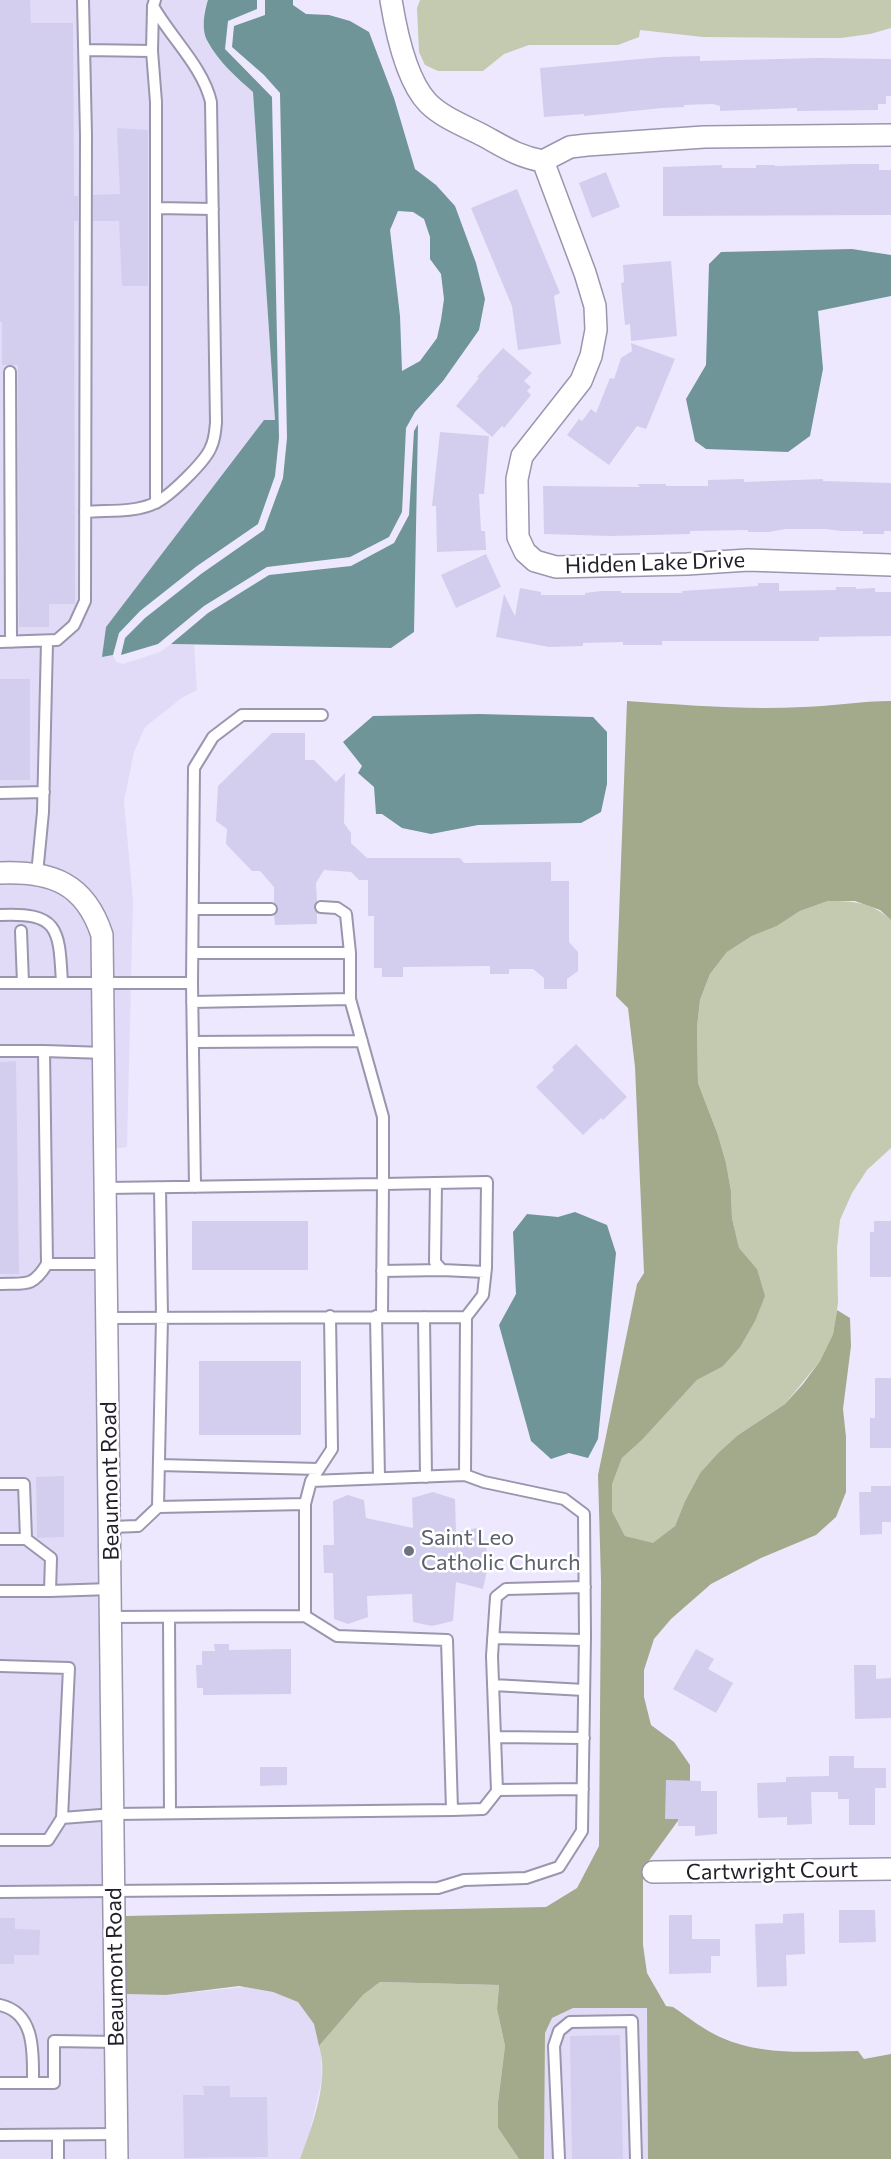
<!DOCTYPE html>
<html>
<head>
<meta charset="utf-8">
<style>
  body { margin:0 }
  canvas { display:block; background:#ede8fe }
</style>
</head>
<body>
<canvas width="891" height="2159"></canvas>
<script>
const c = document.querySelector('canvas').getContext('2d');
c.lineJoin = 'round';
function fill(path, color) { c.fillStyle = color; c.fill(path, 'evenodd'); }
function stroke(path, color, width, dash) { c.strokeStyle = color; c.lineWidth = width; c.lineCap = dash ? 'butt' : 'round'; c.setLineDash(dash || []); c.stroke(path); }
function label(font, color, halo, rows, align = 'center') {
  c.font = font + ' Commissioner,sans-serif'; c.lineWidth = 5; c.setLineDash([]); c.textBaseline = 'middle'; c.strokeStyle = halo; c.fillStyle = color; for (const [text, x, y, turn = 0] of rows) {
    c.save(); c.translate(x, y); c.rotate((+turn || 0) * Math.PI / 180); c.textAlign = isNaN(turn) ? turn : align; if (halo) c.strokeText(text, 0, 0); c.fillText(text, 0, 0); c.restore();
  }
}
fill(new Path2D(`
  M0 0H208L204 11 207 41 232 73 253 92 275 420 264 421 106 627 103 657 113 655 116 662 123 664 160 652 171 644 194 645 197 690 183 697 145 727 134 752 124 801 133 900 127 1147 96 1152 106 1857 124 1858 125 1994 166 1995 245 1987 273 1992 298 2001 314 2024 321 2052 322 2079 309 2135 300 2159H0Z
  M572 2008H648V2159H544L545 2033 552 2018Z`), '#e2dbf7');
fill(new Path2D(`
  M420 0H891V28L870 34 841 38H813L703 37 640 30 639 37 618 45H529L504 54 483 71H438L425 65 419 52 417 8Z
  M828 901C854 901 871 902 891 920V1148L867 1170 852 1193 840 1220 837 1248 838 1303 833 1334 820 1361 785 1404 738 1435 718 1453 700 1473 685 1501 675 1526 653 1544 625 1536 612 1511V1483L622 1458 642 1440 697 1380 722 1367 757 1269 739 1249 732 1218 731 1191 726 1163 718 1135 698 1083 697 1027 700 1000 710 974 727 952 752 936 777 926 800 911Z
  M380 1982 499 1985 497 2009 505 2046 498 2102V2128L519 2159H300C312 2127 330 2080 319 2046L363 1995Z`), '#c4cab0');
fill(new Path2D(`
  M627 701C686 705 744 710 803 707 833 706 861 701 891 701V920L880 910 855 901H828L800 911 777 926 752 936 727 952 710 974 700 1000 697 1027 698 1083 718 1135 726 1163 731 1191 732 1218 739 1248 757 1269 765 1296 755 1321 740 1347 722 1367 697 1380 642 1440 622 1458 612 1484V1511L625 1536 653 1543 675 1526 685 1501 700 1473 718 1453 738 1435 785 1404 803 1384 820 1361 833 1334 837 1310 850 1318 851 1346 843 1409 846 1437V1492L836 1517 816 1535 761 1558 711 1584 671 1619 654 1639 644 1670V1697L651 1725 674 1742 690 1765V1793L680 1818 643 1869V1945L647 1973 666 2006 673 2007C688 2017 704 2030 720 2037 763 2057 812 2051 858 2051L864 2059 891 2054V2159H648L647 2008H573L552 2018 545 2033 544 2159H519L498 2128V2102L505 2046 497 2009 499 1985 380 1982 363 1995 319 2046 314 2024 298 2002 273 1992 239 1986 166 1995 125 1994V1916L546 1907 577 1888 599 1846 601 1581 598 1475 637 1284 644 1273 635 1067 628 1008 616 996Z`), '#a3aa8c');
fill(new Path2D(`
  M208 0H257V9L228 21 225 49 272 97 279 438 275 476 258 524 197 566 140 611 119 633 113 655 102 657 106 627 264 420H275L253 92C237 78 218 61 208 42 201 31 204 12 208 0Z
  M265 0H293V5L306 14 329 15 350 21 369 32 394 98 415 169 436 185 455 206 476 263 485 299 479 330 443 381 415 412 406 428 402 512 389 537 350 557 267 567 204 606 158 644 121 655 125 638 145 618 201 574 264 530 283 478 287 438 280 93 264 75 232 47 234 26 265 15ZM398 211 413 212 424 219 430 237V259L441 274 444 299 441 320 437 338 420 361 402 371 400 316 390 230Z
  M852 249 891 255V296L818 311 823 369 810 436 788 452 706 449 695 441 686 399 706 365 709 264 721 252Z
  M418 424 414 632 391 648 171 644 208 613 269 575 351 566 394 543 409 515 414 431Z
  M479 714 593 717 607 732V784L601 812 581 823 478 825 431 834 402 828 382 814H376L374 787 358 773 362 766 343 742 373 716Z
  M575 1212 607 1225 616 1253 598 1439 588 1458 569 1453 551 1459 531 1441 499 1325 516 1294 513 1232 527 1214 558 1217Z`), '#6f9599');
fill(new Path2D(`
  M0 0H30L31 23H73L74 196H78V221H74L75 604H49V627H19L18 365H2V322H0Z
  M700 56V61L817 58 891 59V96H886V104H878V110L797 111V108L720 111V106L713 104 684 105V107L662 108 584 116V114L544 117 540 68 662 57Z
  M117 128 148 130V286H122L119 221H93V195L120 194Z
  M855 164H879V170H891V215L663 216V167L722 165V168H756V165H775V166Z
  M606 172 620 207 592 218 579 183Z
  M517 189 560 293 554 296 561 344 518 350 512 306 471 208Z
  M671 261 677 336 631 341 630 324 625 325 621 283 624 282 623 265Z
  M631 343 675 359 646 429 637 426 609 465 567 435 579 419 582 421 591 409 596 413 610 378 614 379 621 358 632 351Z
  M503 348 532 373 524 381 531 387 527 391 531 395 504 428 502 426 492 437 456 406 479 378 477 377Z
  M440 432 489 436 484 494H479L481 531H485L486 550 437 552 436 506H432Z
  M744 479V482L823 479V481L891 483V531H884V534H863V531H841L826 529H785L769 532H748V530L690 531V534L611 536 544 534 543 486 640 487 637 484H666V486H708V480Z
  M486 554 501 587 456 608 441 575Z
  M758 583H779V591L836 590V587H856V589L875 588V592H891V636L819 637V641H662V645H623V642L583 643V646L549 647 496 637 504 594 515 616 520 588 541 592V595H585V593L602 591H621V593H682V591L758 586Z
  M0 679H30V780H0Z
  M272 733H305V760H314L336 782 345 773 344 823 351 833V843L367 858H460L464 863 551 862V881H569V942L578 952V971L567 979V989H544V978L533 969H509V974H490V966L403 967V977H382V968H374V916H368V880H359L351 872 324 870 316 883 317 901 314 907 317 913V924L275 925 274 916 278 908 274 902V887L260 871H252L226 844 227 829 216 821 218 786Z
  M576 1044 627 1097 603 1120 601 1118 583 1135 536 1087 554 1070 552 1067Z
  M16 1061 19 1274H0V1062Z
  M192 1221H308V1270H192Z
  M874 1221H891V1277H870V1232H874Z
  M199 1361H301V1435H199Z
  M875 1378H891V1448H870V1418H875Z
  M64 1476V1537L37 1538 36 1477Z
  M871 1486H891V1522H882V1534L860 1535 859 1492H871Z
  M433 1492 455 1499 456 1533 480 1527 487 1551 488 1566 483 1589 456 1582 453 1621 432 1626 413 1622 412 1594 367 1596 368 1617 348 1624 334 1619 333 1573H324L323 1545H334L333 1501 348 1495 364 1500 366 1518 413 1528 412 1498Z
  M214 1644H229V1650L291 1649V1694L203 1695V1688H197L196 1665H202V1651H215Z
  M696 1649 714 1659 708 1669 733 1683 716 1713 673 1689Z
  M854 1665H876V1679L891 1678V1718L855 1719Z
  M829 1756H854V1768H886V1788H875V1825H849V1799H838V1792H811L812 1824 787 1825V1817L758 1818 757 1783 786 1782V1777L829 1776Z
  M260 1767H287V1785L260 1786Z
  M666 1780 701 1781V1791H717V1834L695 1836V1826H678V1819H665Z
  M839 1910H875L876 1942 839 1943Z
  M804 1913 805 1954 786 1955 787 1986 757 1987 755 1924 783 1923V1914Z
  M669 1915H692V1939H720V1956H711V1973L669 1974Z
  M0 1918H15V1929L40 1930 39 1955H14V1964H0Z
  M620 2035 623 2159H572L570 2036Z
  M203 2086H230V2097H267L268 2157 184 2158 183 2095H204Z`), '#d3ceed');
const service = new Path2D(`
  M85 50 152 51 153 7
  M152 51 156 102V503
  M157 208 213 209
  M10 372 11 642
  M85 512C107 510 135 513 155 503 169 497 206 461 211 447 215 439 215 431 216 423L211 102C203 67 171 38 153 6L155 0
  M0 642 57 640 74 625 85 601 86 135 83 0
  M0 793 44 792
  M37 874 43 812 47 642
  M321 907 337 908 346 914 350 953
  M193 909H271
  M0 915C60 912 59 930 62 983
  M21 931 23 983
  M0 983H192L194 768 213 737 242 715H322
  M192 983 195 1187
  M192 1002 350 999
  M193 1042 362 1041
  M0 1051H44
  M105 1053 44 1051 47 1264H107
  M436 1183 435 1262 442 1270 485 1272
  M106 1188 383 1184V1117L350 999V953H193
  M382 1271 442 1270
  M0 1284C26 1283 32 1288 47 1264
  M376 1316 379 1478
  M382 1316 383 1184 487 1182 486 1268 483 1295 466 1317 465 1475
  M424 1317 426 1477
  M108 1318 466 1317
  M159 1465 319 1469
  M0 1484H24L26 1539 51 1558 50 1591H0
  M158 1507 162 1317 160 1188
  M111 1527 138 1526 158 1507 305 1504
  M0 1539H26
  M50 1591 111 1589
  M305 1616V1504L311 1481 332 1449 330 1316
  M169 1617 170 1813
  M493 1638 585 1640
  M0 1666 69 1668 62 1818
  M493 1685 584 1690
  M495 1737 584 1738
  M497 1791 492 1656 496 1597 506 1589 585 1587
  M452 1810 483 1809 498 1790 583 1789
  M0 1840H48L62 1818 114 1814 452 1810 447 1640 337 1636 305 1616 111 1617
  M0 1892 438 1888 464 1880 526 1878 559 1867 582 1831 585 1636 584 1514 564 1499 484 1482 465 1475 311 1481
  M0 2005C36 2013 33 2054 33 2083
  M0 2083H54V2041L116 2042
  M0 2135 117 2134
  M58 2135V2159
  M559 2159 554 2046 559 2031 570 2022 632 2021 636 2159`);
const minor = new Path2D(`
  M391 0C396 31 406 80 428 103 443 118 465 126 484 136 504 147 519 157 543 161
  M891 135 704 137 587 145 570 147 543 161 585 273 595 306 596 330 591 356 581 381 522 456 517 479 518 537 525 552 535 561 556 567 687 564 748 560 891 565
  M0 873C52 871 85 883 102 935L117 2159
  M653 1872 891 1869`);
stroke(service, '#9b95ae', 14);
stroke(minor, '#9b95ae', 24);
stroke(service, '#fff', 10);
stroke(minor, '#fff', 21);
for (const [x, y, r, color] of [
  [409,1551,6,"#6b7280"]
]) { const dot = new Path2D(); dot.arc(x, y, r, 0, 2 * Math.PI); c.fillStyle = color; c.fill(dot); stroke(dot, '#fff', 2); }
label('22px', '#211f29', '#fff', [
  ["Hidden Lake Drive",655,563,-2],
  ["Beaumont Road",110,1481,-91],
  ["Cartwright Court",772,1871,-1],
  ["Beaumont Road",115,1967,-91]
]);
label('22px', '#5b616d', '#fff', [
  ["Saint Leo",421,1538],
  ["Catholic Church",421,1563]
], 'left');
</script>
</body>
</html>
